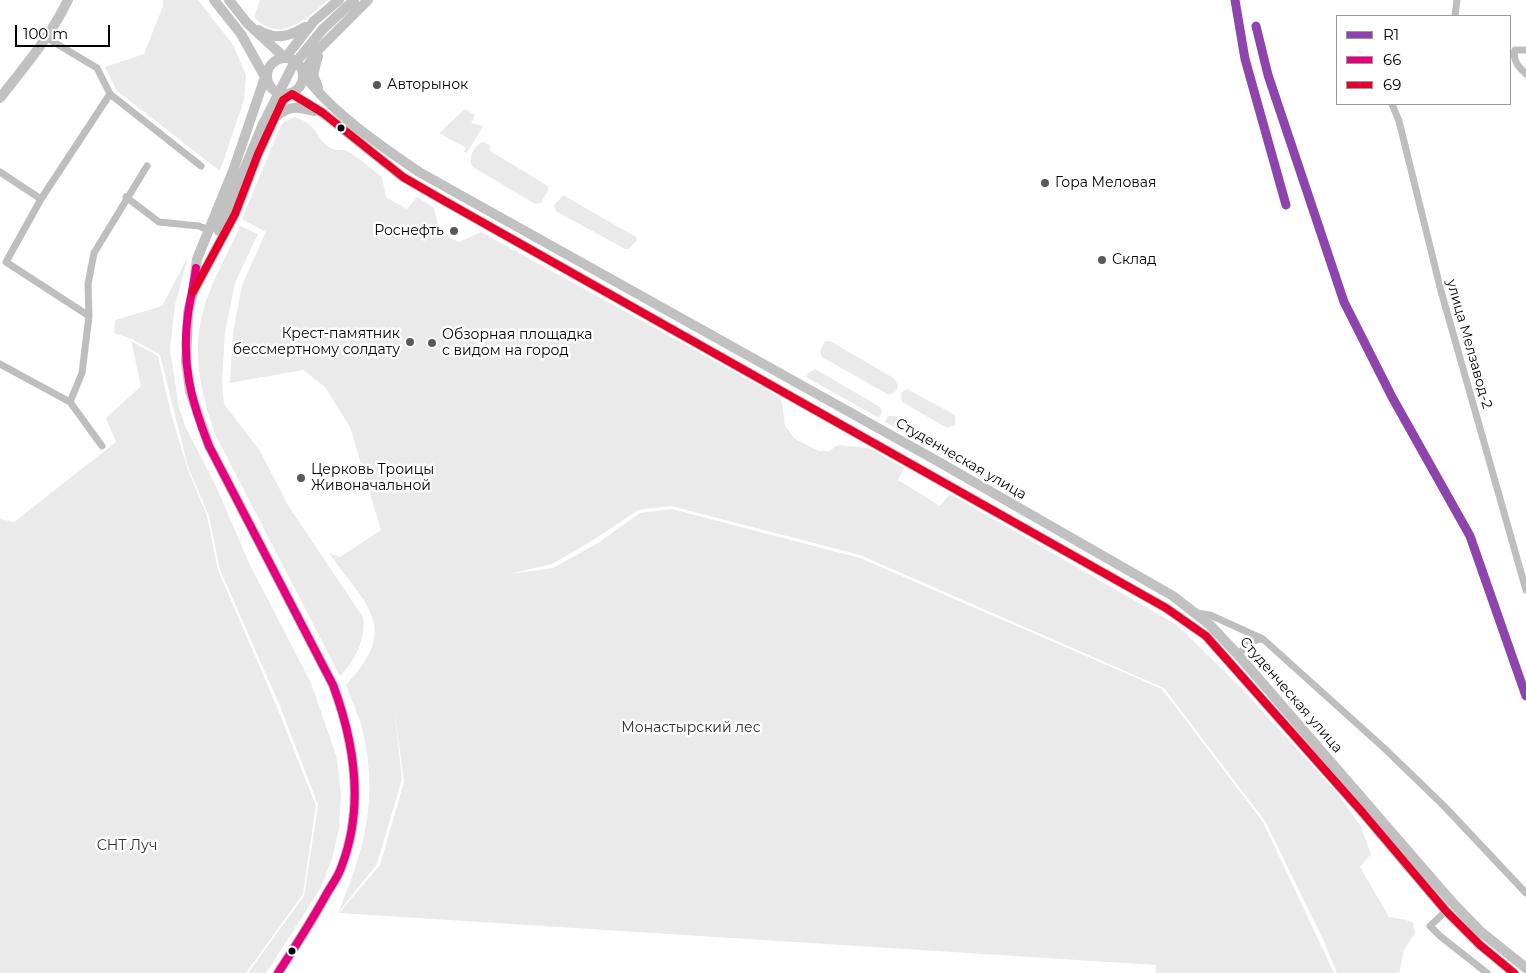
<!DOCTYPE html>
<html>
<head>
<meta charset="utf-8">
<style>
  body { margin:0 }
  #map { position:relative; width:1526px; height:973px; overflow:hidden; background:#fff; font-family:Montserrat,sans-serif }
  canvas { display:block }
  .legend { position:absolute; left:1336px; top:15px; width:175px; height:90px; box-sizing:border-box; background:#fff; border:1px solid #999; margin:0; padding:6px 9px; list-style:none; font-size:15px; color:#000 }
  .legend li { display:flex; align-items:center; gap:10px; height:25px }
  .legend b { width:25px; border:1px solid #999 }
  .scale { position:absolute; left:15px; top:25px; width:95px; height:22px; box-sizing:border-box; border:2px solid #000; border-top:0; padding-left:6px; font-size:15px; line-height:18px; white-space:nowrap; color:#000; -webkit-text-stroke:4px #fff; paint-order:stroke }
</style>
</head>
<body>
<div id="map">
<canvas width="1526" height="973"></canvas>
<ul class="legend">
<li><b style="height:6px;background:#8e44ad"></b>R1</li>
<li><b style="height:6px;background:#e5007d"></b>66</li>
<li><b style="height:6px;background:#e4002b"></b>69</li>
</ul>
<div class="scale">100 m</div>
</div>
<script>
const c = document.querySelector('canvas').getContext('2d');
c.lineJoin = 'round';
function fill(path, color) { c.fillStyle = color; c.fill(path, 'evenodd'); }
function stroke(path, color, width, dash) { c.strokeStyle = color; c.lineWidth = width; c.lineCap = dash ? 'butt' : 'round'; c.setLineDash(dash || []); c.stroke(path); }
function label(font, color, halo, rows, align = 'center') {
  c.font = font + ' Montserrat,sans-serif'; c.lineWidth = 5; c.setLineDash([]); c.textBaseline = 'middle'; c.strokeStyle = halo; c.fillStyle = color; for (const [text, x, y, turn = 0] of rows) {
    c.save(); c.translate(x, y); c.rotate((+turn || 0) * Math.PI / 180); c.textAlign = isNaN(turn) ? turn : align; if (halo) c.strokeText(text, 0, 0); c.fillText(text, 0, 0); c.restore();
  }
}
fill(new Path2D(`
  M163 0H198L233 45 246 75 244 100 220 171 117 91 105 67 144 54 163 6Z
  M260 0H328C305 19 281 45 254 17Z
  M465 109 475 115 471 123 483 126 467 153 464 152 466 148 439 133Z
  M294 117C319 124 316 141 332 149 336 151 343 149 347 151 359 157 371 169 382 177L386 197 407 209 417 197 434 208 439 231 459 242 481 232 778 396 782 402 785 426 795 439 819 451H829L838 445 869 448 904 468 898 480 940 506 950 494 1177 625 1243 690 1337 793 1360 825 1371 854 1360 867 1389 917 1406 920 1413 923 1415 933 1404 950 1399 973H1337L1323 939 1265 821 1164 688 860 555 671 506 638 510 595 539 552 564 510 574 553 568 598 543 640 513 672 509 860 558 1162 689 1263 822 1334 973H1155L1156 965 339 913 380 865 404 782 394 708 402 779 377 864 338 913C366 846 380 794 360 721 356 709 350 697 346 685 402 626 365 605 329 553L340 557 381 530 350 427 325 387 303 370 230 383 233 333 242 285 266 232 242 219 279 130 283 123Z
  M482 142 490 145V151L548 186V190L541 203 535 204 473 167C467 158 474 147 482 142Z
  M563 195 636 237 637 240 629 249H625L556 211 554 206Z
  M240 226 258 234 235 283 225 332 222 383 224 404 260 451 289 507 363 617C367 637 354 663 340 676L216 436C202 399 192 355 202 315 209 285 228 254 240 226Z
  M188 257 175 305 170 349 179 408 186 428 216 486 249 563 311 683 337 758 341 795 339 829 332 859 320 889 266 973H248L304 896 318 805 280 706 220 570 209 516 188 467 160 355 132 339 114 333 115 320 162 306Z
  M131 341 158 356 170 410 187 467 207 516 218 570 277 707 316 806 303 894 246 973H0V519L14 522 116 442 106 418 141 386Z
  M825 341H830L895 379 898 385 896 391 889 395 822 357 820 351Z
  M815 369 880 407 882 412 879 418 806 377 808 373Z
  M907 389 955 415V425L947 428 902 402 901 393Z
  M888 416H895L940 441 941 449 939 452 885 422Z`), '#eaeaea');
stroke(new Path2D(`
  M1455 16 1457 0
  M47 38 97 68 110 94 201 166
  M1526 50H1515C1512 60 1519 68 1526 74
  M1392 104 1399 121 1441 291 1526 590
  M0 172 41 199
  M126 197 159 222 199 226 209 230
  M89 316 6 262 41 199 110 94
  M0 364 70 402 102 446
  M70 402 82 373 89 316 88 284 94 253 147 166
  M1196 613 1210 615 1263 639 1384 748 1444 806 1526 893
  M1239 656C1244 645 1251 640 1262 639
  M1446 911 1430 926 1440 936 1487 973`), '#bebebe', 7);
stroke(new Path2D(`
  M214 0 241 34 265 77 233 171 197 259 193 292 188 313 186 362 190 391 209 446 333 685C355 744 365 807 341 868 338 877 331 886 326 895 311 922 295 947 278 973
  M229 0 247 23 285 58 314 21 339 0
  M368 0 314 54 304 73C324 107 385 149 419 172L939 462 1173 596 1210 625 1239 656 1452 902 1481 932 1526 968
  M323 29 354 0
  M258 30C275 40 289 37 305 27
  M267 76a18 18 0 1 1 36 0a18 18 0 1 1-36 0Z
  M318 87 313 75 318 56
  M0 98C25 66 50 37 68 0
  M277 116C290 105 298 107 314 111
  M219 231 263 124
  M193 292 235 214 258 154 283 100 292 94 323 113 403 177 441 199 1166 608 1206 636 1363 813 1446 911 1480 945 1514 973`), '#c1c1c1', 10);
stroke(new Path2D(`
  M263 124 292 67 323 29`), '#c1c1c1', 10);
stroke(new Path2D(`
  M196 268C194 284 190 299 188 314 181 363 191 401 209 446L333 685C355 744 365 807 341 868 338 877 331 886 326 895 311 922 295 947 278 973`), '#e5007d', 8);
stroke(new Path2D(`
  M193 292 235 214 258 154 283 100 292 94 323 113 403 177 441 199 1166 608 1206 636 1363 813 1446 911 1480 945 1514 973`), '#e4002b', 8);
stroke(new Path2D(`
  M1235 0 1245 59 1286 205
  M1256 26 1268 75 1344 302 1392 397 1470 536 1526 696`), '#8e44ad', 9);
for (const [x, y, r, color] of [
  [377,85,5,"#595959"],
  [341,128,4.5,"#000"],
  [1045,183,5,"#595959"],
  [454,231,5,"#595959"],
  [1102,260,5,"#595959"],
  [410,342,5,"#595959"],
  [432,343,5,"#595959"],
  [301,478,5,"#595959"],
  [292,951,4.5,"#000"]
]) { const dot = new Path2D(); dot.arc(x, y, r, 0, 2 * Math.PI); c.fillStyle = color; c.fill(dot); stroke(dot, '#fff', 2); }
label('14px', '#000', '#fff', [
  ["Авторынок",387,85],
  ["Гора Меловая",1055,183],
  ["Роснефть",444,231,"right"],
  ["Склад",1112,260],
  ["Крест-памятник",400,334,"right"],
  ["бессмертному солдату",400,350,"right"],
  ["Обзорная площадка",442,335],
  ["с видом на город",442,351],
  ["Церковь Троицы",311,470],
  ["Живоначальной",311,486]
], 'left');
label('14px', '#000', '#fff', [
  ["улица Мелзавод-2",1469,344,74],
  ["Студенческая улица",961,459,30],
  ["Студенческая улица",1291,695,49]
]);
label('14px', '#2f2f2f', '#fff', [
  ["Монастырский лес",691,728],
  ["СНТ Луч",127,846]
]);
</script>
</body>
</html>
